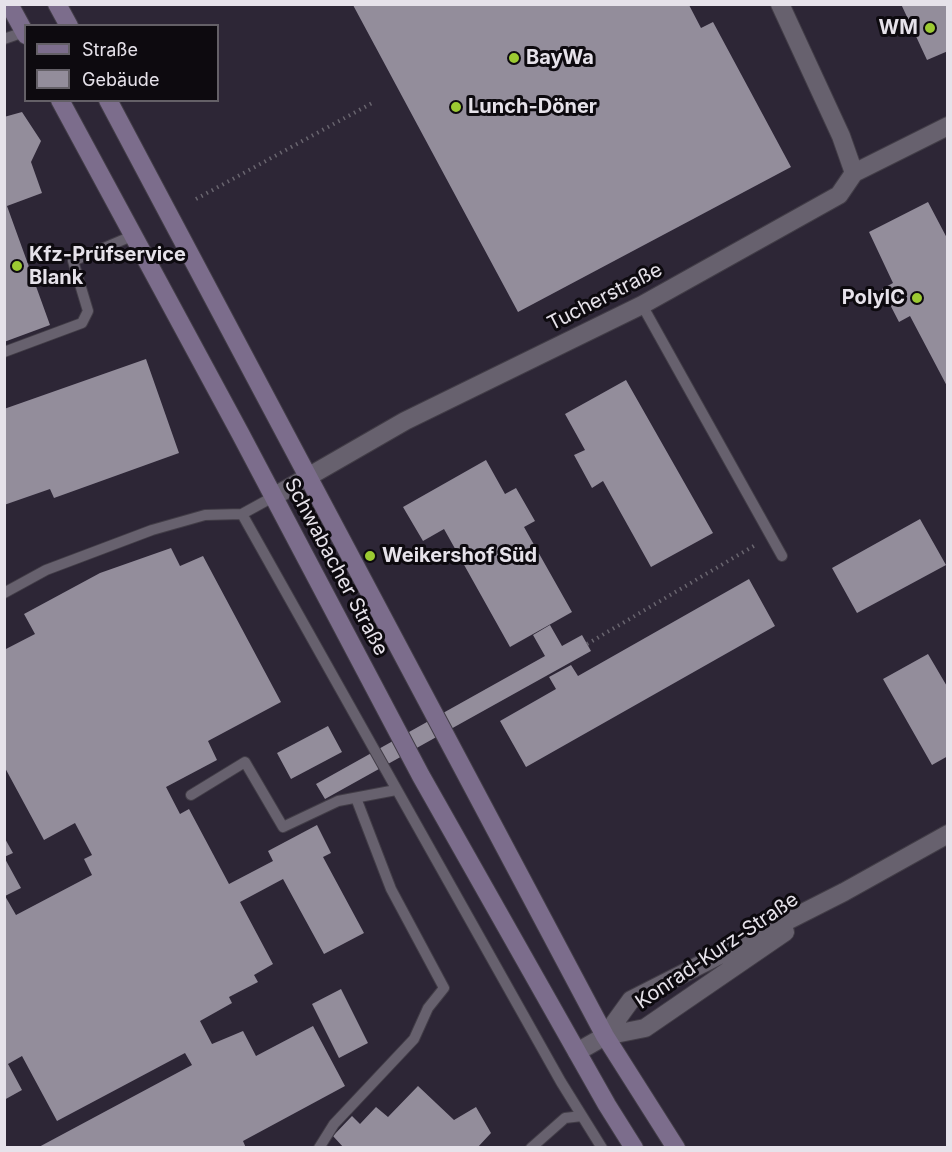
<!DOCTYPE html>
<html>
<head>
<meta charset="utf-8">
<style>
  body { margin:0 }
  #map { position:relative; width:952px; height:1152px; overflow:hidden; background:#24202a; font-family:Inter,sans-serif }
  canvas { display:block }
  .frame { position:absolute; inset:0; border:6px solid #e6e2ea; pointer-events:none }
  .legend { position:absolute; left:24px; top:24px; width:195px; height:78px; box-sizing:border-box; background:#0d0a0f; border:2px solid #646067; margin:0; padding:8px 10px; list-style:none; font-size:18px; color:#e6e2ea }
  .legend li { display:flex; align-items:center; gap:12px; height:30px }
  .legend b { width:30px; border:2px solid #646067 }
</style>
</head>
<body>
<div id="map">
<canvas width="952" height="1152"></canvas>
<div class="frame"></div>
<ul class="legend">
<li><b style="height:8px;background:#7c6d8c"></b>Straße</li>
<li><b style="height:16px;background:#938d9b"></b>Gebäude</li>
</ul>
</div>
<script>
const c = document.querySelector('canvas').getContext('2d');
c.lineJoin = 'round';
function fill(path, color) { c.fillStyle = color; c.fill(path, 'evenodd'); }
function stroke(path, color, width, dash) { c.strokeStyle = color; c.lineWidth = width; c.lineCap = dash ? 'butt' : 'round'; c.setLineDash(dash || []); c.stroke(path); }
function label(font, color, halo, rows, align = 'center') {
  c.font = font + ' Inter,sans-serif'; c.lineWidth = 6; c.setLineDash([]); c.textBaseline = 'middle'; c.strokeStyle = halo; c.fillStyle = color; for (const [text, x, y, turn = 0] of rows) {
    c.save(); c.translate(x, y); c.rotate((+turn || 0) * Math.PI / 180); c.textAlign = isNaN(turn) ? turn : align; if (halo) c.strokeText(text, 0, 0); c.fillText(text, 0, 0); c.restore();
  }
}
fill(new Path2D(`
  M5 5H947V1147L5 1148ZM26 26H218V100H26Z`), '#2d2636');
fill(new Path2D(`
  M901 4H948V51L927 60Z
  M353 5H689L701 28 713 22 791 167 518 312Z
  M22 112 41 141 31 162 42 193 7 206 50 325 4 342V117Z
  M928 202 948 240V388L910 316 899 322 882 289 893 283 869 232Z
  M146 359 179 453 54 498 50 489 4 505V409Z
  M626 380 713 533 651 567 603 481 592 488 574 455 585 450 565 414Z
  M486 460 505 494 516 488 535 521 524 527 572 612 510 647 444 529 423 541 403 507Z
  M920 519 946 565 857 613 832 568Z
  M171 548 180 566 203 556 281 702 208 741 217 760 166 787 180 814 189 809 229 884 273 861 268 851 317 825 331 853 323 857 364 933 324 954 283 879 240 902 273 964 254 975 258 982 229 997 232 1003 200 1021 212 1044 243 1031 256 1056 313 1026 345 1086 243 1141 246 1148H37L192 1065 185 1053 57 1121 22 1056 8 1064 22 1090 4 1100V857L21 888 5 896 16 915 92 875 84 859 92 855 75 823 44 840 4 766V650L35 634 24 614 100 573Z
  M749 579 775 626 526 767 500 721 556 689 549 677 571 665 578 676Z
  M550 625 562 646 582 635 591 651 325 799 316 784 545 656 533 635Z
  M928 654 948 688V756L932 765 883 679Z
  M328 726 342 752 291 779 277 753Z
  M4 837 13 853 4 857Z
  M341 989 368 1043 339 1058 312 1004Z
  M418 1086 454 1120 476 1107 491 1133 477 1148H344L333 1136 352 1116 360 1124 376 1107 388 1117Z`), '#938d9b');
const service = new Path2D(`
  M4 39 24 32
  M642 305 782 556
  M4 352 82 323 88 311 73 261 132 236
  M242 514 561 1082 602 1148
  M4 593 46 570 152 530 205 515 242 514 273 497
  M191 795 245 762 283 827 338 801 396 790
  M319 1148 334 1124 414 1039 428 1008 444 988 391 889 356 798
  M531 1148 565 1118 582 1116`);
const minor = new Path2D(`
  M780 4 841 136 854 173
  M273 497 405 421 642 305 839 195 854 173 948 126
  M605 1036 631 1000 844 892 948 834
  M577 1052 605 1036 645 1028 785 932`);
const secondary = new Path2D(`
  M9 4 26 35
  M57 4 69 26
  M60 100 240 433 421 776 607 1105 634 1148
  M108 100 605 1036 676 1148`);
stroke(service, '#423d47', 12);
stroke(minor, '#423d47', 20);
stroke(secondary, '#423d47', 20);
stroke(new Path2D(`
  M196 199 374 102
  M587 644 757 544`), '#69656f', 4, [1.5, 4.5]);
stroke(service, '#67616e', 10);
stroke(minor, '#67616e', 18);
stroke(secondary, '#7c6d8c', 18);
for (const [x, y, r, color] of [
  [930,28,6,"#9cca32"],
  [514,58,6,"#9cca32"],
  [456,107,6,"#9cca32"],
  [17,266,6,"#9cca32"],
  [917,298,6,"#9cca32"],
  [370,556,6,"#9cca32"]
]) { const dot = new Path2D(); dot.arc(x, y, r, 0, 2 * Math.PI); c.fillStyle = color; c.fill(dot); stroke(dot, '#0d0a0f', 2); }
label('bold 20px', '#e6e2ea', '#0d0a0f', [
  ["WM",918,28,"right"],
  ["BayWa",526,58],
  ["Lunch-Döner",468,107],
  ["Kfz-Prüfservice",29,255],
  ["Blank",29,278],
  ["PolyIC",905,298,"right"],
  ["Weikershof Süd",382,556]
], 'left');
label('20px', '#e6e2ea', '#0d0a0f', [
  ["Tucherstraße",605,297,-27],
  ["Schwabacher Straße",336,567,62],
  ["Konrad-Kurz-Straße",717,951,-34]
]);
</script>
</body>
</html>
